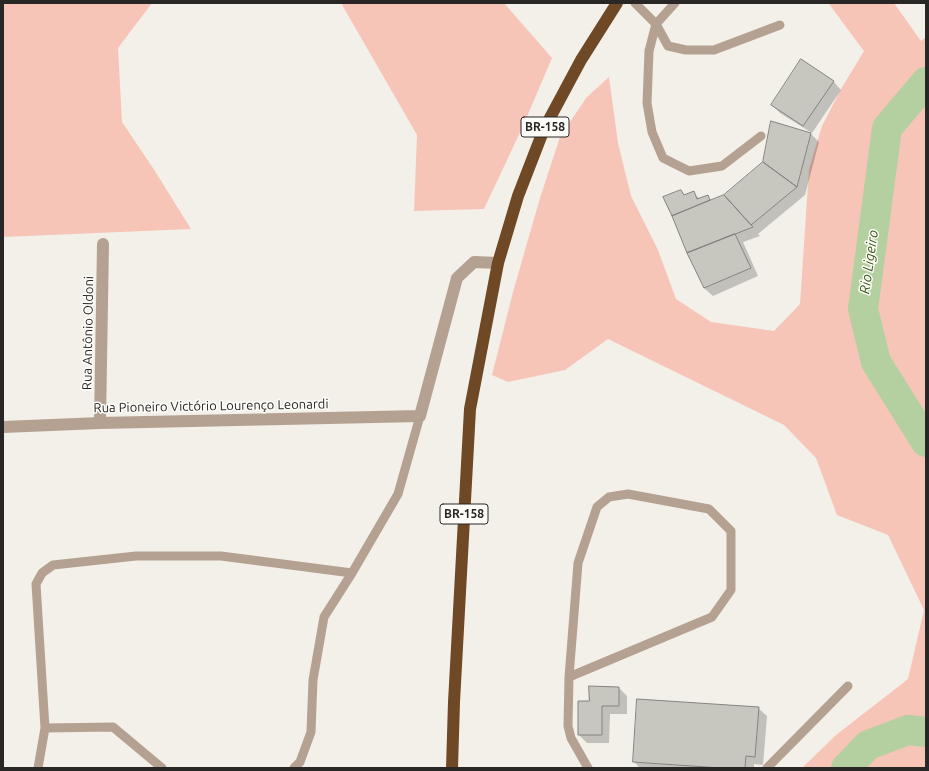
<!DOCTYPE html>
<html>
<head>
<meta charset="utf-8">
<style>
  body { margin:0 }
  #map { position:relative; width:929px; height:771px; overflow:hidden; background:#f3f0e9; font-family:Ubuntu,sans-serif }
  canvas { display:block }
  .frame { position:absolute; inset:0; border:4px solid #282725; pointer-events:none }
</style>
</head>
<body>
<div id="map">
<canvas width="929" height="771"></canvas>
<div class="frame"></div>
</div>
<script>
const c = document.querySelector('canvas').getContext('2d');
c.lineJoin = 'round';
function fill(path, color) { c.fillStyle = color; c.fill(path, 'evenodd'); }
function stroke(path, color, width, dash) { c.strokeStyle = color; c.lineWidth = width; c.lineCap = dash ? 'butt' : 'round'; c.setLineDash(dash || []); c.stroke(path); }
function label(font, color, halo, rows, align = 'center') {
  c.font = font + ' Ubuntu,sans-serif'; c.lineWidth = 3; c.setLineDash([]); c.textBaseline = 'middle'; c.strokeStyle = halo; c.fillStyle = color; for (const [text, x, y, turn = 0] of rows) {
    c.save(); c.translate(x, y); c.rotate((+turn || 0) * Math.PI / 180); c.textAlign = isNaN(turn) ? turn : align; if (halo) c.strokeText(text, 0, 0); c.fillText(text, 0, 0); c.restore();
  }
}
fill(new Path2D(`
  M3 3H152L118 48 122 122 153 168 191 229 3 237Z
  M341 3H504L552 58 523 126 484 209 414 211 417 135Z
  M830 3H894L921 41 926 37V768H802L836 735 908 679 924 610 888 535 837 515 816 458 784 425 608 339 565 370 508 382 492 375 513 292 540 198 560 137 586 98 609 77 618 143 631 196 658 250 676 299 711 322 774 331 800 304 809 169 822 126 841 89 864 51 829 4Z`), '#f6c5b7');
fill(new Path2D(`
  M833 81 841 90 812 133 780 113 772 105Z
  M772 122 811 134 819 142 805 195 758 234 760 236 743 242 758 276 713 296 704 288 665 197 681 191 686 196 693 193 700 199 707 196 712 201 724 196 764 163Z
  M619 688 627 696V714H610L609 743H587L579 735V702H590Z
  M758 708 767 716 763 765 754 764V768H640L634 762Z`), '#0003');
stroke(new Path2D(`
  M926 82 887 128 863 309 876 362 926 442
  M846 768 868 745 908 730 926 732`), '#b4d0a0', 30);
const building = new Path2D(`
  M801 59 834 81 803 126 771 105Z
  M771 121 811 133 797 187 763 162Z
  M763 162 797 187 751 225 724 195Z
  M681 190 684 195 694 191 697 199 708 195 710 200 672 216 663 197Z
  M724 195 753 227 687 253 672 216Z
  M735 234 751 268 704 288 687 253Z
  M589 686 619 687V706H602V735H578V701H589Z
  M637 699 759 707 755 757 746 756 745 768H721L633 762Z`);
fill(building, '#c7c7c0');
stroke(building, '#84847e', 1);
stroke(new Path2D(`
  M635 3 656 24 668 46 686 50H714L780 25
  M675 3 656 24 649 51 647 103 652 132 663 158 689 171 722 166 761 136
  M569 677 712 617 731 590V531L709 509 628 494 609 497 597 507 578 563 569 677 568 726 571 738 588 768
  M45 728 113 727 162 768
  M38 768 45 728 36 584 42 573 53 565 136 556H221L352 573
  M294 768 300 762 311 732 313 680 324 617 352 573 398 494 420 416
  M767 768 848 686`), '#b5a192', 9);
stroke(new Path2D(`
  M100 423 103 244
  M3 427 100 423 420 416 457 278 474 262 498 263`), '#b5a192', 12);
stroke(new Path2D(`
  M452 768 454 702 470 409 498 263 518 196 544 129 581 60 617 3`), '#6f4926', 12);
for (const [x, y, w] of [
  [545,127,48],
  [464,514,48]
]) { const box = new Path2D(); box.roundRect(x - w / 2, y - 10, w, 20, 3); c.fillStyle = '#fffdf9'; c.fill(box); stroke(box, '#282725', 1); }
label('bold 12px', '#282725', null, [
  ["BR-158",545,127],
  ["BR-158",464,514]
]);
label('13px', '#282725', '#fffdf9', [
  ["Rua Antônio Oldoni",88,333,-89],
  ["Rua Pioneiro Victório Lourenço Leonardi",211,406,-1]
]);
label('italic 14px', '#355613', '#fffdf9', [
  ["Rio Ligeiro",869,262,-82]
]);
</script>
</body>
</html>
